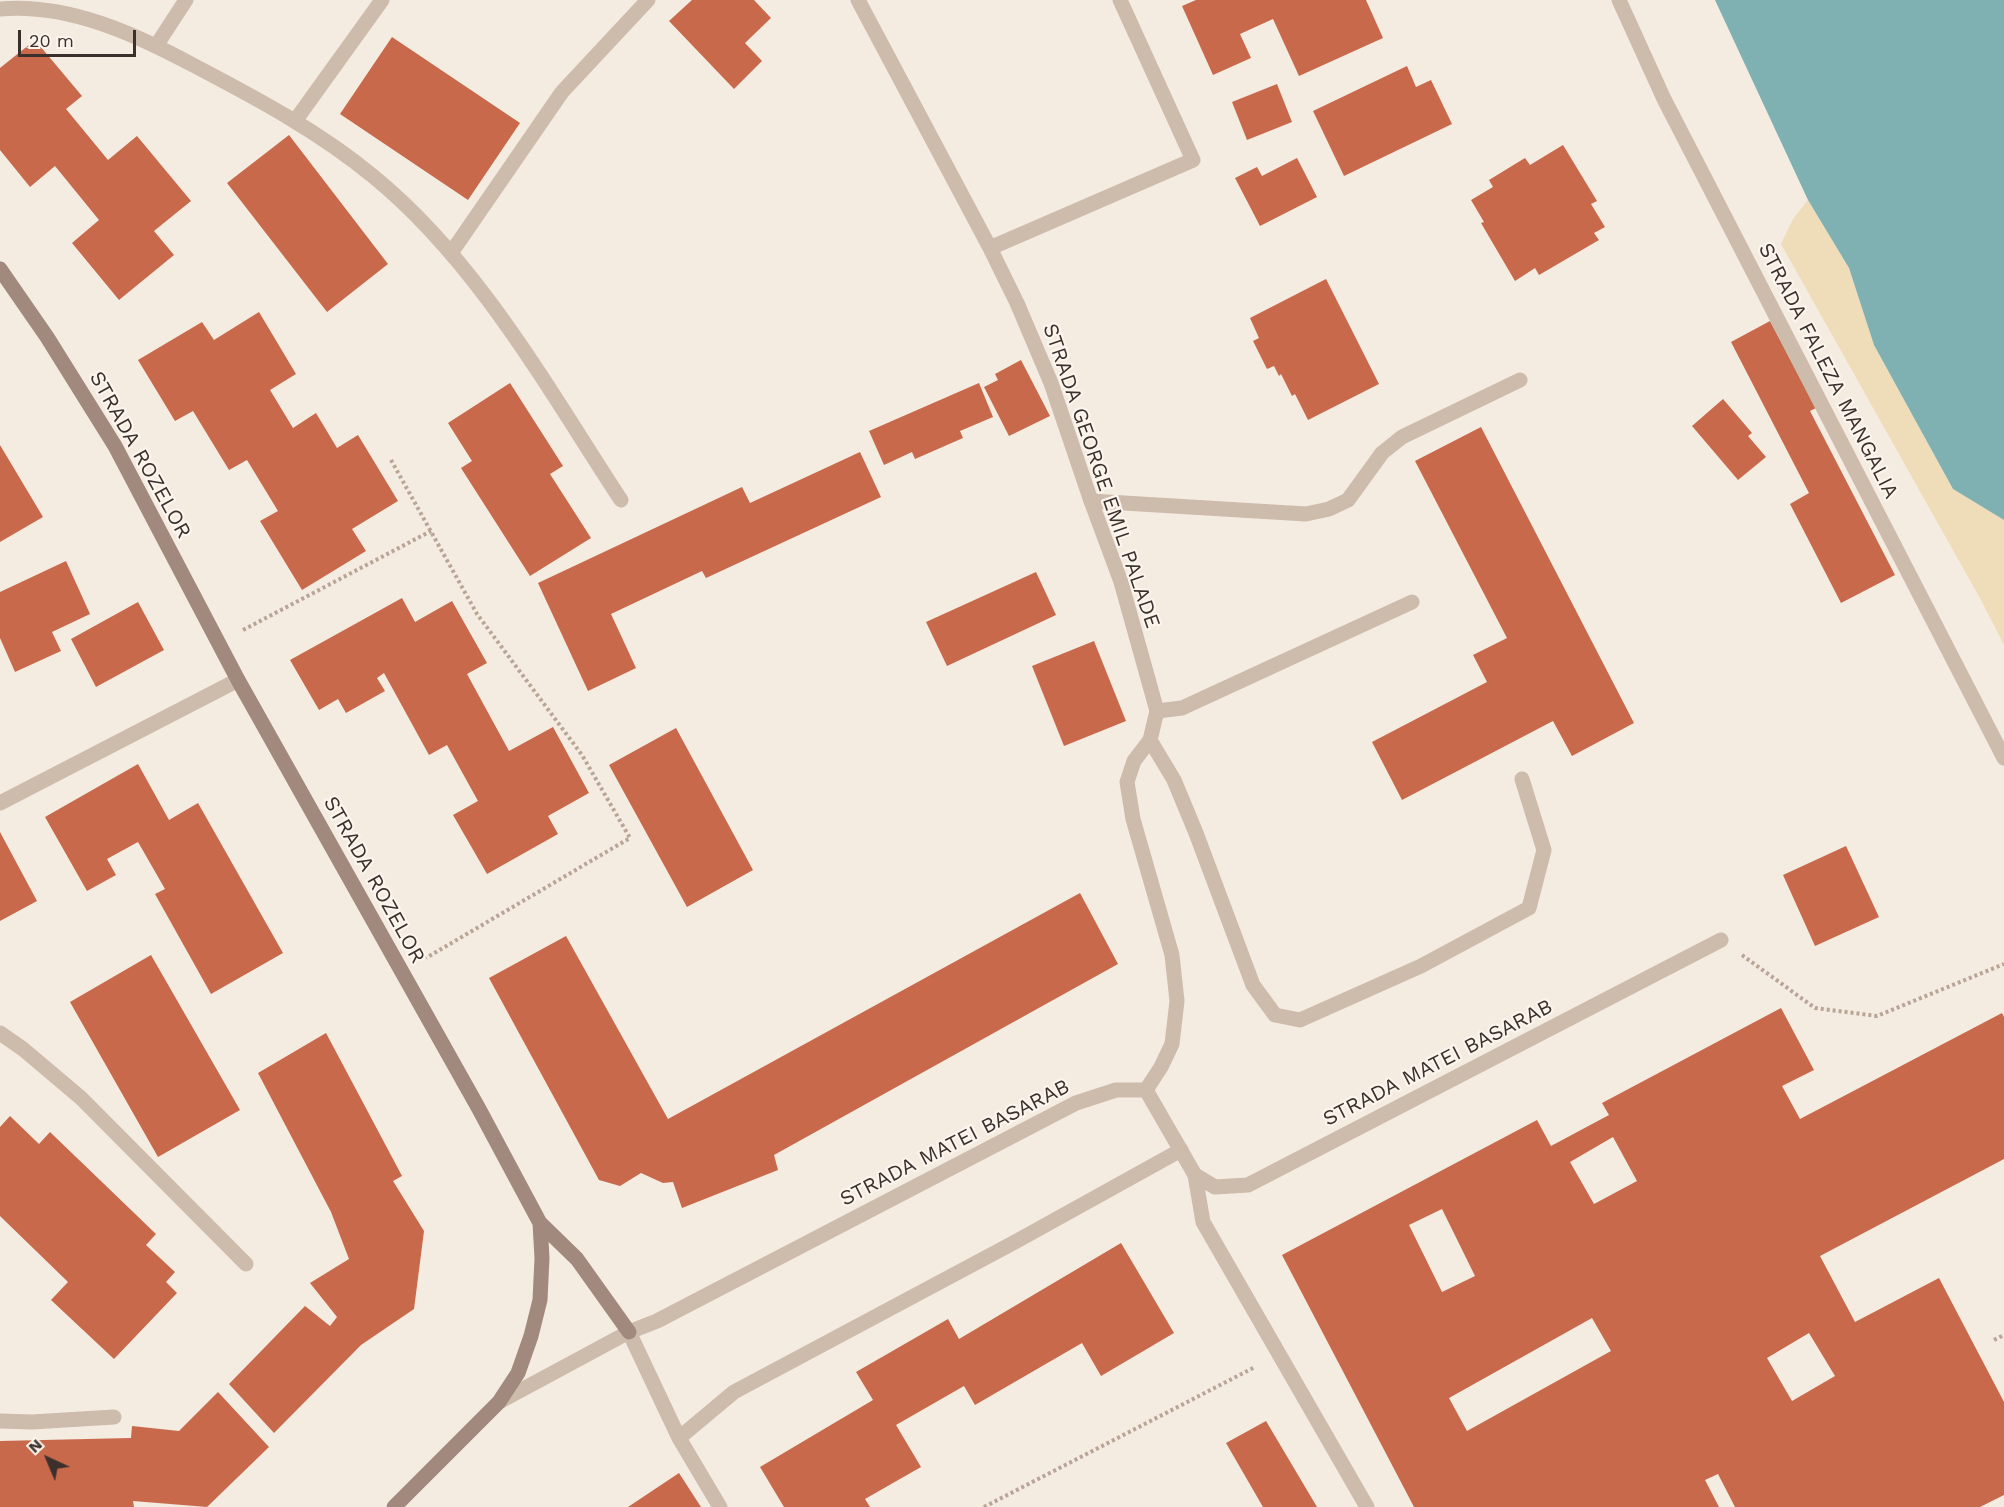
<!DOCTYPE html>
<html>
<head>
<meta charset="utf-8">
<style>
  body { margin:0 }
  #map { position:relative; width:2004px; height:1507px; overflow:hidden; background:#f4ebe1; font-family:"Work Sans",sans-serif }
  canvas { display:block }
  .north { position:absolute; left:18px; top:1429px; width:60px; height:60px; -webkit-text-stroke:4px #fbf5ee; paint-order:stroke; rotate:316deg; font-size:16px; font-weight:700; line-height:24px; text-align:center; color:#3b302b }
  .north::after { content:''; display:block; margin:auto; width:21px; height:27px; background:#3b302b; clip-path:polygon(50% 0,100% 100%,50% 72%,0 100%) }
  .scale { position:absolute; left:18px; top:30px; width:118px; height:27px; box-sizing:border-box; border:3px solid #3b302b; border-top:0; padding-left:8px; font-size:18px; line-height:21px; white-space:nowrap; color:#3b302b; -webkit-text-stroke:4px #fbf5ee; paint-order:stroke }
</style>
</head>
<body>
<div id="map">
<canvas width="2004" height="1507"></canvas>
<div class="north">N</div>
<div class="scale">20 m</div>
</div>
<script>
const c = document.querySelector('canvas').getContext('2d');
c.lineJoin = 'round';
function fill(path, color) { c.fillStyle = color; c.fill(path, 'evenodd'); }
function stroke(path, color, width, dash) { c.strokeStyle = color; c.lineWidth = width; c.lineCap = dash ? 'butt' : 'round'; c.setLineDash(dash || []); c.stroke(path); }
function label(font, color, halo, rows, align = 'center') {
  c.font = font + ' "Work Sans",sans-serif'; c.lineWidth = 4.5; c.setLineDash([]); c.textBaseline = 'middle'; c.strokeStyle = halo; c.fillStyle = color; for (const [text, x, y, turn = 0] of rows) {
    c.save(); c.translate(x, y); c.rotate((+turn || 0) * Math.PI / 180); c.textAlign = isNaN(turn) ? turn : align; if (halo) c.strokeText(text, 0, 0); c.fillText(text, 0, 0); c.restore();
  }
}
fill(new Path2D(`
  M1808 200 1849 268 1874 345 1953 489 2004 520V645L1981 600 1781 244 1793 219Z`), '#efdcb8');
fill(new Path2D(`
  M1715 0H2004V520L1953 489 1874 345 1849 268 1808 200Z`), '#7fb0b2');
fill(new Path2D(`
  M692 0H754L771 18 745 43 762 61 734 89 669 21Z
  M1196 0H1366L1383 38 1299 76 1273 19 1240 34 1251 58 1213 75 1182 6Z
  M392 37 520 123 468 200 340 114Z
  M35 40 82 96 66 109 108 160 137 136 191 201 154 231 174 255 119 300 72 243 99 220 55 166 30 187 0 150V68Z
  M1407 66 1416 87 1431 80 1452 124 1344 176 1313 111Z
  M1277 84 1292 122 1247 140 1232 102Z
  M289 135 388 264 327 312 227 183Z
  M1563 145 1597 201 1591 204 1605 227 1594 233 1599 240 1539 275 1535 268 1515 281 1481 223 1484 222 1471 200 1493 187 1489 180 1525 158 1530 165Z
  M1297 158 1317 197 1260 226 1235 178 1257 167 1262 176Z
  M1326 279 1379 384 1308 420 1295 394 1292 396 1281 374 1279 376 1274 366 1267 369 1253 341 1259 338 1250 318Z
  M259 312 296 374 270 390 293 428 316 413 337 448 358 435 398 501 352 529 366 551 302 590 260 521 278 511 247 460 229 470 193 411 175 421 138 360 202 322 214 340Z
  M1770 321 1816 408 1810 411 1895 575 1841 603 1790 504 1809 493 1731 342Z
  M1021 360 1050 416 1009 436 984 387 998 380 995 374Z
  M510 383 563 466 550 474 591 538 530 576 461 468 472 461 448 423Z
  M979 383 993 417 960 431 963 438 915 459 912 452 884 465 869 431Z
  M1723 399 1752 433 1748 436 1766 457 1738 480 1692 426Z
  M1481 427 1634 723 1572 756 1553 721 1402 800 1372 742 1487 682 1473 655 1507 638 1415 461Z
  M0 445 43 517 0 542Z
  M860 452 881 497 706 578 702 571 611 614 636 668 588 691 538 583 742 487 750 503Z
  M66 561 90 614 52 632 61 651 15 672 0 638V592Z
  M1036 572 1056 615 947 666 926 622Z
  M402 598 415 622 452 601 487 663 467 674 509 751 553 727 589 793 548 816 558 834 487 874 453 815 478 801 447 745 429 755 384 673 377 678 385 691 346 713 338 699 319 710 290 660Z
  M138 602 164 650 96 687 71 639Z
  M1094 641 1126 721 1064 746 1032 666Z
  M676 728 753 870 687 907 609 765Z
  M138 764 169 820 198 803 283 953 211 994 155 894 165 889 138 842 107 859 116 875 87 891 45 817Z
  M0 832 37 901 0 921Z
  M1846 846 1879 917 1815 946 1783 875Z
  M1080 893 1118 964 774 1155 778 1170 682 1208 673 1182 663 1183 641 1173 620 1186 599 1180 489 978 566 936 668 1119Z
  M151 955 240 1110 158 1157 70 1002Z
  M1781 1008 1814 1070 1782 1086 1800 1119 2002 1013 2004 1017V1159L1820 1256 1855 1322 1939 1278 2004 1402V1495L1980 1507H1735L1718 1474 1705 1480 1719 1507H1414L1282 1255 1537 1120 1551 1146 1609 1115 1602 1103ZM1613 1137 1637 1181 1594 1204 1570 1162ZM1442 1209 1475 1276 1442 1292 1409 1225ZM1592 1318 1611 1351 1467 1431 1449 1398ZM1809 1333 1835 1376 1792 1401 1767 1358Z
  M326 1033 402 1176 393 1181 424 1231 414 1309 361 1345 274 1433 229 1384 305 1306 330 1326 337 1317 310 1283 349 1259 331 1212 258 1073Z
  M10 1116 39 1144 50 1132 156 1234 146 1245 175 1272 166 1282 177 1293 114 1359 51 1300 68 1282 0 1216V1127Z
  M1121 1243 1174 1333 1101 1376 1082 1343 975 1405 964 1386 896 1425 921 1467 865 1499 870 1507H784L760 1467 873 1400 856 1372 948 1319 959 1339Z
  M218 1392 269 1447 207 1507 133 1501 134 1507H0V1441L131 1438 132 1426 179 1431Z
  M1266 1421 1317 1507H1263L1226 1443Z
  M679 1473 701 1507H628Z`), '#c8694b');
stroke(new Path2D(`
  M391 460 477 614 582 755 630 838 426 958
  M243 630 431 531
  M1742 955 1815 1008 1877 1016 2004 964
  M1994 1340 2004 1335
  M984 1507 1255 1367`), '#b9a596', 4, [3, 3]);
stroke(new Path2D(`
  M0 9C68 3 135 34 193 65 256 98 320 132 374 177 478 262 548 389 621 500
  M1091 501 1306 514 1329 509 1348 500 1382 453 1402 437 1520 380
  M1157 711 1182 708 1412 602
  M1150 740 1174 780 1196 833 1253 985 1275 1015 1300 1020 1421 966 1529 908 1544 850 1522 779
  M0 803 238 680
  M0 1033 23 1049 81 1098 246 1264
  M1195 1175 1203 1222 1367 1507
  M629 1332 679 1438 720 1507
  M0 1421 32 1422 114 1417
  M679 1438 734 1392 1015 1242 1181 1150`), '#cdbbac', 15);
stroke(new Path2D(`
  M858 0 990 248 1017 303 1051 383 1091 501 1121 582 1157 711 1150 740 1134 761 1127 782 1133 819 1172 955 1177 1001 1172 1044 1161 1067 1146 1090
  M1619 0 1664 99 2004 758
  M156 46 186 0
  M295 121 382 0
  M990 248 1193 160 1120 0
  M451 253 562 92 648 0
  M499 1402 629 1332 657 1321 1076 1103 1116 1090H1146L1195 1175 1215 1187 1248 1185 1721 940`), '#cdbbac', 15);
stroke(new Path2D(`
  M0 269 47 337 115 446 238 680 479 1109 540 1223 542 1258 540 1300 531 1336 518 1373 499 1402 394 1507
  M540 1223 577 1259 629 1332`), '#a18a7d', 15);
label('21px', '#3b302b', '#fbf5ee', [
  ["STRADA FALEZA MANGALIA",1828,371,63],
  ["STRADA ROZELOR",140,455,61],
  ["STRADA GEORGE EMIL PALADE",1101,476,71],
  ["STRADA ROZELOR",374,880,61],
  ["STRADA MATEI BASARAB",1438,1063,-27],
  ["STRADA MATEI BASARAB",955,1143,-27]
]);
</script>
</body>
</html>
